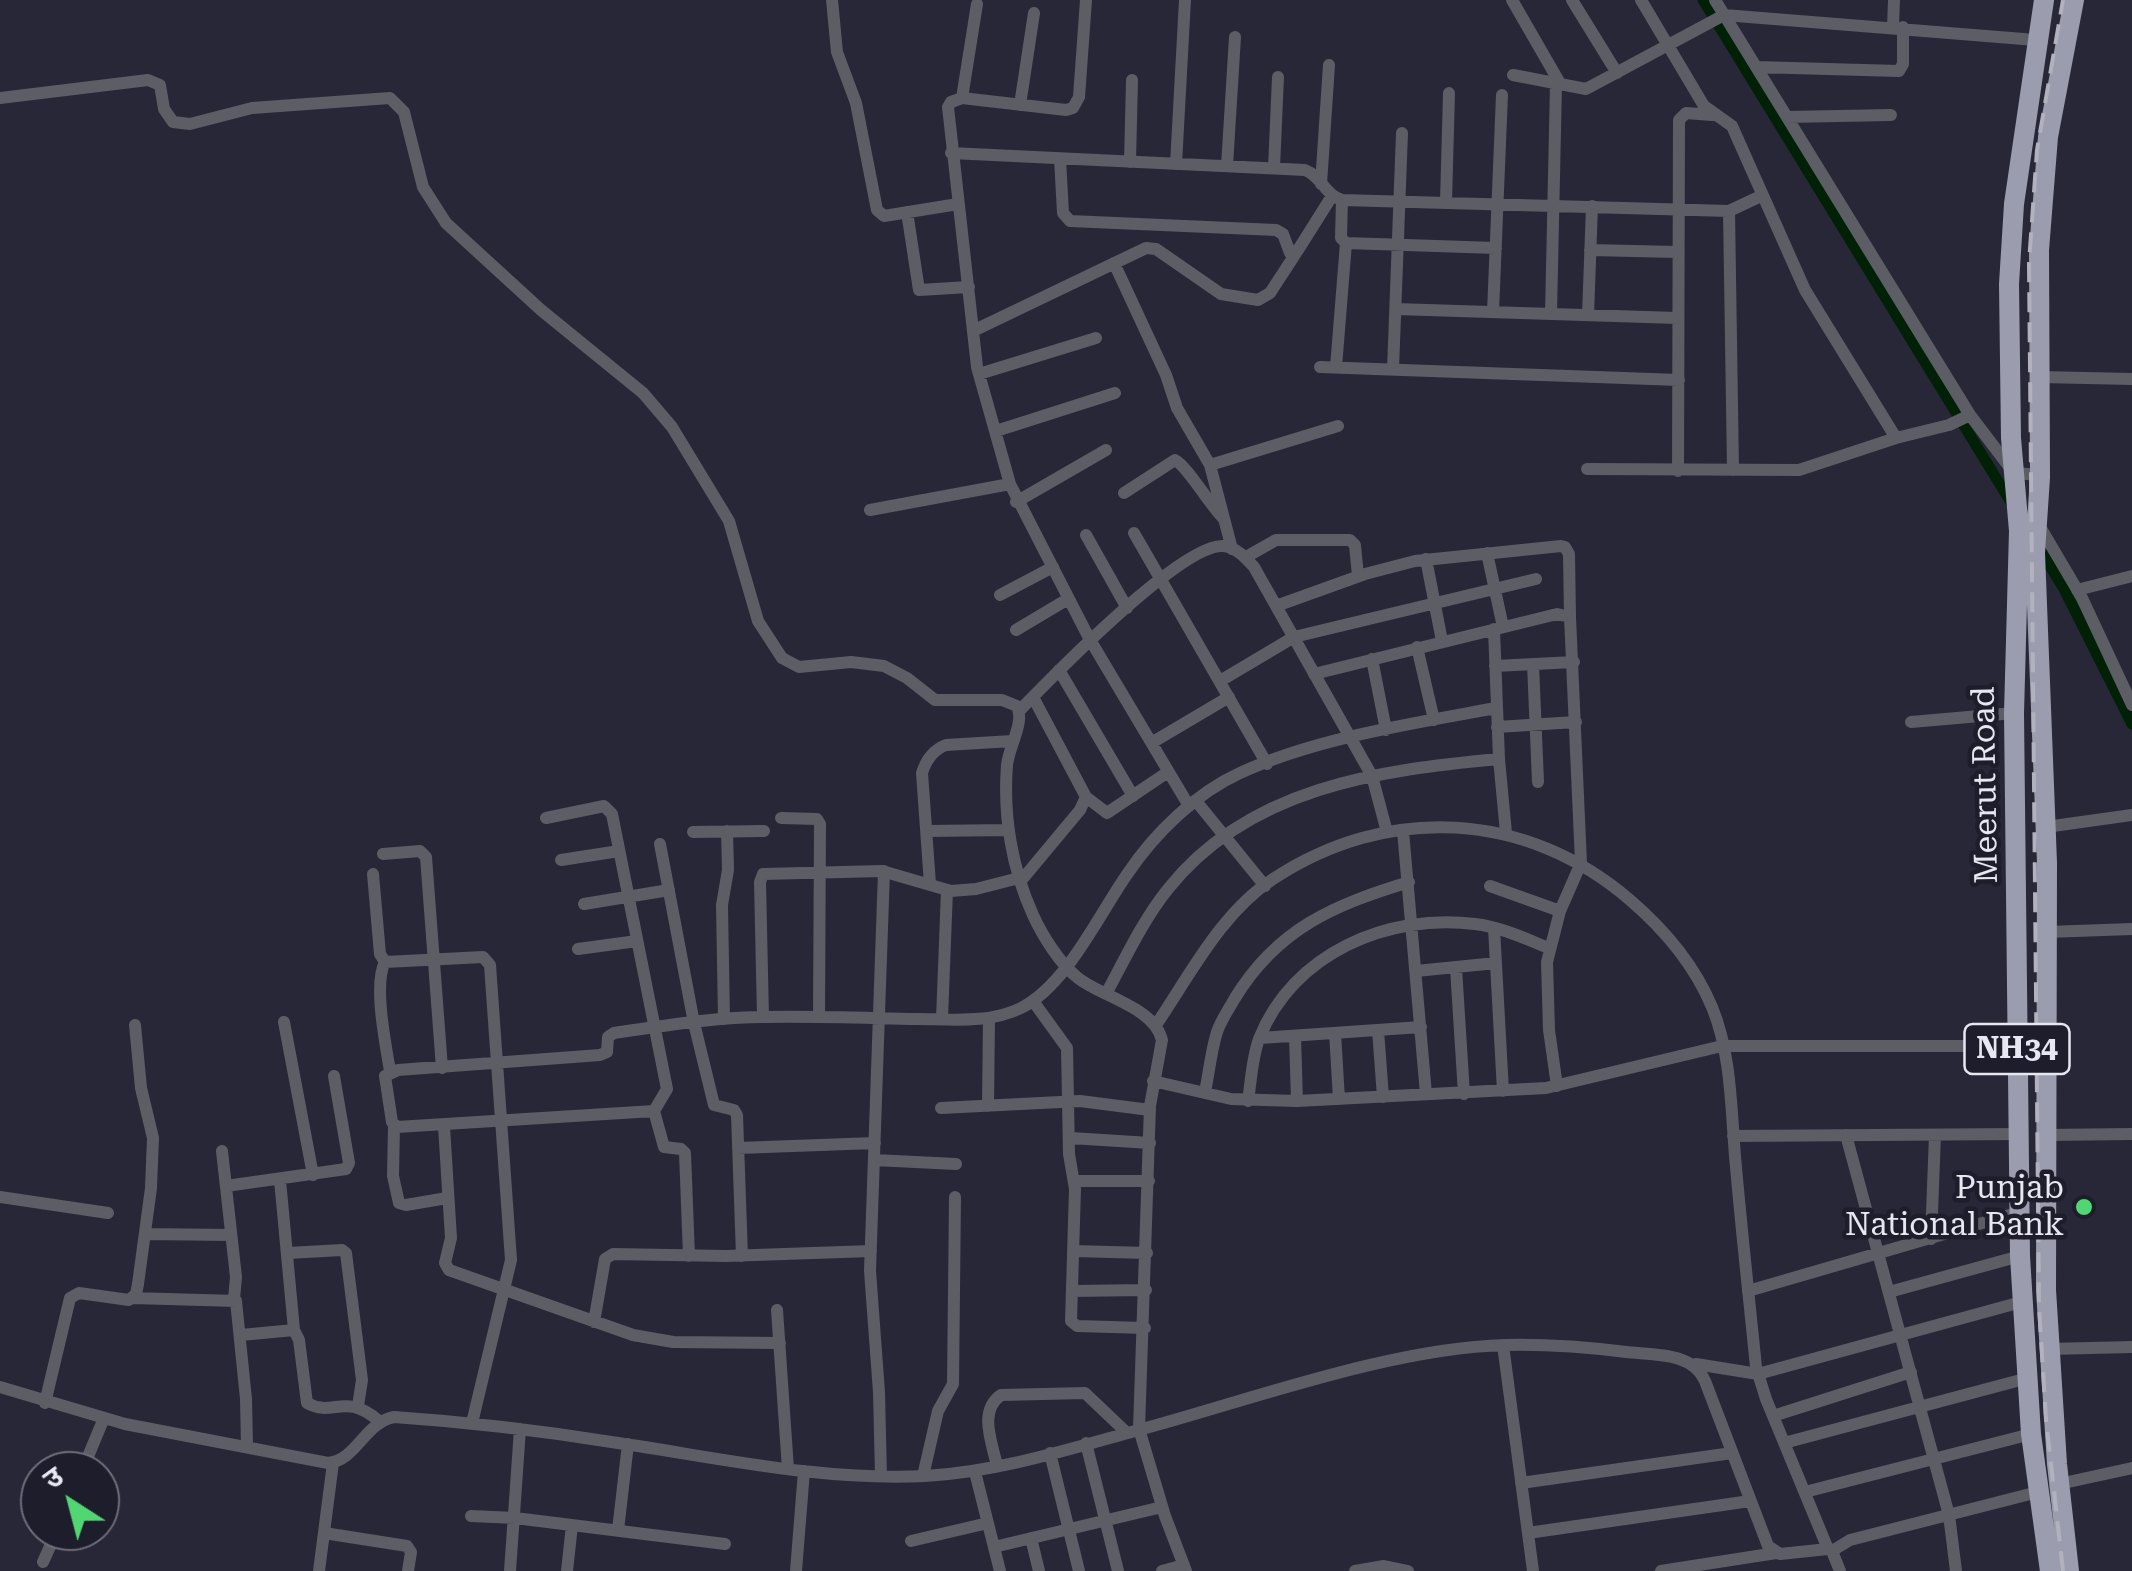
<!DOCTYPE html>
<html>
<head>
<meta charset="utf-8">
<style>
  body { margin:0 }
  #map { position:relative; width:2132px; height:1571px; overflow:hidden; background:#272737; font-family:"Roboto Serif","Noto Sans Devanagari",serif }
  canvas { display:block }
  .north { position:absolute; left:20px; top:1451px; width:100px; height:100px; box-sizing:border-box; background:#1d1d2c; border:2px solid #6e6e7b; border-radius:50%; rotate:324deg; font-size:28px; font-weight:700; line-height:40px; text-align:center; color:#e7e7f2 }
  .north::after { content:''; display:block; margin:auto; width:35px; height:45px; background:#52d673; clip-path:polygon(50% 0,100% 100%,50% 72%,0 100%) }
</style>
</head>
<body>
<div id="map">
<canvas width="2132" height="1571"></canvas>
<div class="north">उ</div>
</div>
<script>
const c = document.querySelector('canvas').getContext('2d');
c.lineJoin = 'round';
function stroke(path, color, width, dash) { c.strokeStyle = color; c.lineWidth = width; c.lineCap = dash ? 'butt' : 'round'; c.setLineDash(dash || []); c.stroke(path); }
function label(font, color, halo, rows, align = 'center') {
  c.font = font + ' "Roboto Serif",serif'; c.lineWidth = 9; c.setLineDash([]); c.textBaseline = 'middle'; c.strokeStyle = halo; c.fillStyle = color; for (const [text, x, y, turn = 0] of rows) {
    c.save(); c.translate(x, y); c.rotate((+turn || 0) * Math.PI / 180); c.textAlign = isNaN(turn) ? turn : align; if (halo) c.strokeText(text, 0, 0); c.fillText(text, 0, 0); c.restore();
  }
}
stroke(new Path2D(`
  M1703 0 2012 504
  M2037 545 2063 587 2132 724`), '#002106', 11);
stroke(new Path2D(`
  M832 0 837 52 856 103 877 210 884 216 958 204
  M1086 0 1079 97 1073 108 1066 110 962 98 951 102 948 107 977 367 1010 484 1089 638 1189 806
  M1512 0 1561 85
  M1572 0 1617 73
  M1641 0 1704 106 1732 126 1805 290 1896 438
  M1715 0 1970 415 2014 473 2040 475
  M1893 27 1894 0
  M1756 67 1899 71 1903 64V27
  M1513 75 1586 89 1724 15 2036 40
  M0 98 148 80 160 85 164 109 173 122 190 124 252 108 390 98 404 112 423 187 446 223 541 310 643 393 672 427 729 521 758 621 782 658 799 667 851 662 884 666 907 678 935 700H1002L1017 706C1025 722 1009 746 1007 765 1003 816 1012 869 1033 915 1042 935 1060 964 1078 978 1102 997 1154 1007 1162 1040L1150 1106 1139 1429 1165 1516 1186 1571
  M962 98 977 4
  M1020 105 1034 13
  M1787 117 1891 115
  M951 153 1305 170C1321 176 1325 195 1342 200L1729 211 1761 196
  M1060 159 1063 213 1070 221 1276 230 1283 234 1290 253 1298 250 1332 196
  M1130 162 1132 80
  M1176 164 1185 0
  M1227 166 1235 37
  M1274 168 1278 77
  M1321 184 1329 65
  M1342 200 1341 238 1346 243 1496 248
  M1446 202 1449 93
  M1729 211 1733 470
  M907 212 919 290 969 287
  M1590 250 1677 252
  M1114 263 1166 375 1177 408 1210 465 1232 549
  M1396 309 1677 318
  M1493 312 1502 95
  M1551 314 1556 84
  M1588 315 1592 206
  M975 330 1146 248 1156 249 1221 294 1258 300 1270 293 1298 250
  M1320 367 1679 380
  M1336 367 1346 243
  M1393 369 1402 133
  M979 374 1096 338
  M2040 377 2132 379
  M996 431 1115 393
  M1210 465 1338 426
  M1587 469 1799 470 1896 438 1949 425 1970 415
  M1678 471 1679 120 1686 113 1712 115
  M1124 493 1175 460C1187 466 1209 504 1223 518
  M1016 502 1106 450
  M870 510 1010 484
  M2039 525 2082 598 2132 705
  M1134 533 1267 764
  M1086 535 1127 608
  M1487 553 1503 627
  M1246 557 1276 540H1350L1355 545 1358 576
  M1426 559 1442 641
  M2077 590 2132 576
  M1000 595 1053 567
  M1276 606 1365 574 1415 561 1561 546 1565 547 1569 554 1570 617
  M1494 629 1499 759 1506 833
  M1016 630 1068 599
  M1417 647 1434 720
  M1372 659 1386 730
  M1533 664 1538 782
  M1495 666 1574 662
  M1059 670 1133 796
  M1314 674 1557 614 1570 617 1581 863 1560 911 1547 962 1549 1030 1557 1086
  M1220 681 1294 637 1536 579
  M1020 710C1051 678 1181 544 1223 546 1236 547 1246 558 1254 567L1372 776 1387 832
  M1911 722 2014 713
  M1497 727 1576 722
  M1153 742 1229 697
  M1086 797 1107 813 1168 772
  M1196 801 1265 886
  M546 818 604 806 612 814 667 1089 654 1111
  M781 818 817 819 820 824 819 1017
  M2046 827 2132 815
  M927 831 1009 830
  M1403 831 1426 1094
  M693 832 764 831
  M660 844 694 1023 714 1105 734 1110 737 1115 742 1256
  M383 854 420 851 426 857 442 1068
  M561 860 619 851
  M373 874 380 954 385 962 483 957 490 965 511 1260 472 1423
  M1020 882 1080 810 1086 797 1033 697
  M930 884 922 773C926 760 933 750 946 745L1012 741
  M1490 886 1560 911
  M584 904 669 890
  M1494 928 1503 1091
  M2047 932 2132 929
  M578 949 637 941
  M385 962C373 984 386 1046 390 1071
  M1456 968 1464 1094
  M1416 971 1496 963
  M1106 994C1125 959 1143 920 1168 889 1248 788 1378 770 1499 759
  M1033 1001 1067 1048 1069 1154 1075 1189 1071 1321 1077 1326 1145 1328
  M763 1017 760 882 763 874 882 871 951 891 976 889 1019 878
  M724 1019 722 905 728 870 727 831
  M942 1019 947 890
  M284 1022 313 1175
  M1156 1025C1190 975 1221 913 1273 879 1388 803 1527 811 1630 900 1665 930 1694 964 1712 1007 1731 1053 1731 1107 1735 1156 1741 1226 1749 1297 1756 1367L1766 1399 1828 1549
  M1378 1030 1383 1097
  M1335 1033 1339 1099
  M1295 1036 1297 1101
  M1260 1038 1421 1027
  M1153 1081 1231 1099 1297 1101 1546 1088 1722 1046H2017
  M1205 1092C1209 1073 1211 1051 1217 1032 1221 1020 1229 1009 1235 998 1278 928 1334 905 1409 882
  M1248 1101C1251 1081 1252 1058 1259 1039 1293 953 1388 913 1475 924 1501 927 1526 939 1549 948
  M988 1106 989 1018
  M941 1108 1080 1101 1150 1110
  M394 1126 393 1176 399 1203 406 1205 447 1198
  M444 1126 451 1238 445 1263 449 1270 633 1335 673 1342 780 1343
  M1846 1135 1949 1515 1956 1571
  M2046 1135 2132 1134
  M1733 1136 2018 1134
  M1071 1138 1150 1143
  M738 1148 875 1143
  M222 1151 236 1277 234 1299
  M874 1160 956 1164
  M280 1180 294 1330
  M1074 1181H1149
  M226 1186 346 1169 349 1163 334 1076
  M0 1197 108 1213
  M145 1234 231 1235
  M1931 1239 1935 1135
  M1073 1251 1147 1253
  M288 1253 342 1250 346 1253 362 1380 358 1406
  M689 1256 685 1153 681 1149 664 1147 654 1111 397 1127 392 1122 385 1076 398 1070 600 1055 607 1052 608 1037 614 1033C663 1026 714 1017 764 1017 815 1016 866 1018 916 1019 950 1019 989 1024 1021 1008 1067 985 1099 914 1128 873 1155 833 1196 793 1240 773 1315 738 1415 723 1496 708
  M1072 1291 1146 1290
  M1748 1291 2020 1212
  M1889 1292 2020 1256
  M133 1298 236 1301 246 1399 247 1446
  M777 1310 788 1469
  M594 1322 605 1259 613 1254 726 1256 871 1251
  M241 1335 294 1330 299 1340 307 1403C334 1418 344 1391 379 1421
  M1503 1345 1533 1571
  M2049 1349 2132 1347
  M1696 1364 1758 1374 2025 1301
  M0 1387 125 1424 328 1463C357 1460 364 1423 394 1417 469 1422 544 1431 618 1443 720 1458 821 1481 925 1476 1002 1472 1079 1446 1153 1426 1261 1396 1395 1348 1505 1345 1545 1344 1586 1347 1626 1352 1654 1355 1693 1352 1705 1381L1768 1546 1780 1554 1828 1549 1832 1551 1840 1571
  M45 1403 70 1298 79 1293 129 1300 136 1294 138 1284 151 1188 153 1138 141 1088 135 1025
  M1773 1416 1911 1372
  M1086 1443 1118 1571
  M1784 1443 2028 1378
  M1050 1453 1079 1571
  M997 1466C992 1442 978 1411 1001 1395L1085 1393 1126 1432
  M82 1471 104 1418
  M975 1472 1000 1571
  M881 1476 879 1392 870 1271 884 871
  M923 1476 938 1411 953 1384 955 1197
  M1521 1483 1732 1453
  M2059 1484 2132 1468
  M1805 1492 2031 1434
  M471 1516 515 1518 725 1544
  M618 1530 628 1444
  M324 1533 407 1546 411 1552 408 1571
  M1528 1533 1750 1501
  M1031 1538 1039 1571
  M911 1541 988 1523
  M994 1547 1162 1507
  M1832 1551 1850 1540 2038 1492
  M43 1562 57 1531
  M319 1571 333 1463
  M510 1571 520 1429
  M567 1571 572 1525
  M796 1571 804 1471
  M1162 1571 1184 1565
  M1355 1571 1384 1566 1408 1571
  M1661 1571 1776 1553`), '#5d5d66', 12);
stroke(new Path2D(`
  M2044 0 2014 204 2009 284 2011 438 2019 531 2014 713 2020 1256 2031 1434 2050 1571
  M2069 1571 2057 1464 2046 1290 2047 863 2035 553 2040 477 2039 250 2048 137 2074 0`), '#9b9cae', 20);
stroke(new Path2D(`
  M2063 1571 2046 1420 2039 1306 2029 263 2037 150 2063 0`), '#b2b2be', 4, [20, 10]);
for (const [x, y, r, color] of [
  [2084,1207,10,"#52d673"]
]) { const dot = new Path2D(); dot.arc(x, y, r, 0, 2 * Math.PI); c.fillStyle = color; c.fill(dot); stroke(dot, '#1d1d2c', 4); }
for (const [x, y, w] of [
  [2017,1049,105]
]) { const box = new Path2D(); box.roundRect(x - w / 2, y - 25, w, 50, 8); c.fillStyle = '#1d1d2c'; c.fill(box); stroke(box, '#e7e7f2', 2.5); }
label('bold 30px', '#e7e7f2', null, [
  ["NH34",2017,1049]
]);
label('32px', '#e7e7f2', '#1d1d2c', [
  ["Meerut Road",1986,785,-91]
]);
label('32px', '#e7e7f2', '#1d1d2c', [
  ["Punjab",2064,1189],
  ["National Bank",2064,1226]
], 'right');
</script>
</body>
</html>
